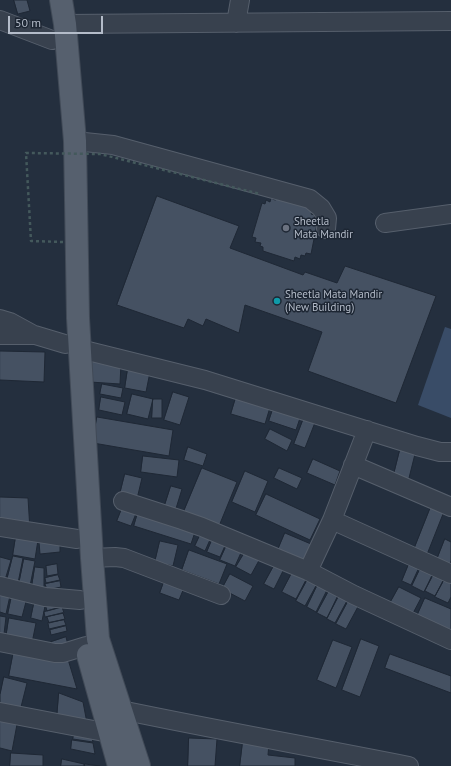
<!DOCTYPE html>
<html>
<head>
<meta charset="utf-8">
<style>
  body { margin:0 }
  #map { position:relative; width:451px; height:766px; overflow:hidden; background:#242f3e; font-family:"PT Sans",sans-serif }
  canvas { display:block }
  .scale { position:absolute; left:8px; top:16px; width:95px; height:18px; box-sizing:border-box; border:2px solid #b4bcc9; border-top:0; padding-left:5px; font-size:12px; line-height:14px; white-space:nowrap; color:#b4bcc9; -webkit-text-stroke:3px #1d2633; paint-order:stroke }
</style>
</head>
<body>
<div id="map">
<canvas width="451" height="766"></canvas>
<div class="scale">50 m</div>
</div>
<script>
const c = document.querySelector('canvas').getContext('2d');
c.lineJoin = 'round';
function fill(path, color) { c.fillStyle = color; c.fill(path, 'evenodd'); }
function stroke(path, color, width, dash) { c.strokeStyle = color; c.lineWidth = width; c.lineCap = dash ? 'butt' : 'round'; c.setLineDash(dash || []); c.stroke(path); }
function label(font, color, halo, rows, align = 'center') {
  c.font = font + ' "PT Sans",sans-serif'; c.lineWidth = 3; c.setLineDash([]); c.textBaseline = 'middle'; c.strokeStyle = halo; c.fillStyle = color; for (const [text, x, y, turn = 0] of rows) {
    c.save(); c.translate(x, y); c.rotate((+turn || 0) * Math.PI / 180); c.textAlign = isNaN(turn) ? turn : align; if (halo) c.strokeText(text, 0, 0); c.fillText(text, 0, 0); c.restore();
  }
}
fill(new Path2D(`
  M445 327 451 329V418L418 405Z`), '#394c67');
const building = new Path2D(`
  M14 0H27L30 11 18 14Z
  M157 196 239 226 230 248 303 275 305 272 337 283 345 266 436 296 396 403 308 371 322 332 245 305 239 333 206 319 203 326 188 319 184 328 117 305Z
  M276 196 313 210 311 214 315 215 314 218 318 219 311 254 306 253 305 256 301 255 300 259 295 257 294 261 263 251V247L260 246 261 243 255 242 256 238 252 237 262 203 265 204 266 200 270 202 271 198 275 200Z
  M0 351 45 352 44 382 0 380Z
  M91 361 121 363 120 384 90 382Z
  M128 368 150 372 146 392 125 388Z
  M102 384 123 388 121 398 100 394Z
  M173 392 189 397 180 425 164 420Z
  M132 394 153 399 148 419 127 414Z
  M237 394 271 404 265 424 231 414Z
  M101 397 125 402 122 415 99 410Z
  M153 399H162V418H152Z
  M274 406 301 415 296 430 269 421Z
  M305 415 316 420 305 448 294 444Z
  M97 417 173 430 169 456 93 443Z
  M270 429 292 440 287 451 265 439Z
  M188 447 207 454 203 466 184 460Z
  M400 450 415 454 408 482 393 478Z
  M143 456 179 460 177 477 141 472Z
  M313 459 340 471 335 485 307 473Z
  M202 468 237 482 217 531 182 516Z
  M279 468 302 478 297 489 274 478Z
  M245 471 268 481 255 512 232 502Z
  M125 474 142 478 136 503 119 498Z
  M171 486 182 489 174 515 163 511Z
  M266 494 320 519 310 540 256 515Z
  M0 497 28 498 30 530 0 524Z
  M432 504 445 509 426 557 413 552Z
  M123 506 137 511 131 526 117 521Z
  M139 509 197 526 191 544 134 526Z
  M203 529 213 533 205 551 195 546Z
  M215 533 228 539 220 557 207 552Z
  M285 533 311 544 303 563 277 552Z
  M16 536 38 540 35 559 13 555Z
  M445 539 451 542V561L449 567 436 562Z
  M229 540 244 546 235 566 220 560Z
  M60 541V552L40 554 39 542Z
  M160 541 178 545 173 566 155 562Z
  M248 547 262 555 251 575 236 567Z
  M189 550 227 564 219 584 182 570Z
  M13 556 23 558 18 583 7 580Z
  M0 557 11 560 5 580 0 579Z
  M24 559 35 561 30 586 19 584Z
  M411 559 421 563 411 585 402 581Z
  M276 562 285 567 274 589 264 584Z
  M423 563 435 569 424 592 412 586Z
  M57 564 58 574 47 576 46 566Z
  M35 567 44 568V588L32 586Z
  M294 569 308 576 296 599 282 592Z
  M436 570 446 575 435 596 425 591Z
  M230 574 253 586 245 601 222 589Z
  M58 575 60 580 46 583 45 578Z
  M447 575 451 577V597L448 603 435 597Z
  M166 576 186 583 179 600 160 593Z
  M309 577 318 582 305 606 296 601Z
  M60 581 61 587 47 590 45 584Z
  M319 582 329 586 316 612 307 607Z
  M331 587 340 591 327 618 317 613Z
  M399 587 421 598 411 617 389 605Z
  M0 588 11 591 6 614 0 612Z
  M341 592 349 597 335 623 327 619Z
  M12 595 27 598 22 617 8 614Z
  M351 596 361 601 346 629 336 624Z
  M425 598 451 609V630L417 616Z
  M35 599 46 601 42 621 31 618Z
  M65 602 66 606 47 611 46 607Z
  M62 607 64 613 45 617 44 612Z
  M63 613 65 619 49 623 47 617Z
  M0 616 6 617 4 634H0Z
  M9 618 36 623 32 643 6 638Z
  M64 620 66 625 49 629 48 623Z
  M66 626 67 631 51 635 50 630Z
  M66 637 68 645 54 649 51 642Z
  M361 639 379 646 360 697 342 690Z
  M333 640 352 647 336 688 317 680Z
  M14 650 67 656 77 689 9 676Z
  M390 654 451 676V693L385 668Z
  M4 677 27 683 20 711 0 706V695Z
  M59 693 83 702 87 723 57 718Z
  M0 719H18L12 751 0 748Z
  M75 729 90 731 93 742 73 739Z
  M189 738 217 739 215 766H188Z
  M72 740 93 743 95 754 71 749Z
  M243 741 269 743 268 755 295 758V766H240Z
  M11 753 43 755V766H10Z
  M62 759 84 764V766H61Z
  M85 764 100 766H85Z`);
fill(building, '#455162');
stroke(building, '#1f2835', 1);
const minor = new Path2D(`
  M0 20 52 40
  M236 23 240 0
  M65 24 451 21
  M75 141 113 145 310 199 321 208 327 218 326 229
  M385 223 451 214
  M0 319 10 322 32 334
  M0 335H35L65 344
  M80 349 205 380 417 446 440 452H451
  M353 465 451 507
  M123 501 182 520 202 527 308 571 354 595 451 640
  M332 520 451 574
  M0 527 77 539
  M92 558 115 557 124 558 221 595
  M308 571 332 520 367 430
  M0 586 45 597 80 600
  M0 642 55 653H63L86 646
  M121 710C217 730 313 747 409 766
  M0 712 109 733`);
const major = new Path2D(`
  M61 0 65 24 75 141 78 318 92 558 98 639 139 766
  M88 655 119 766`);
stroke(minor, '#565f6c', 20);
stroke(major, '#414a57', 24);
stroke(minor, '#38414e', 18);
stroke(major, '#56606e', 22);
stroke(new Path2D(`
  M63 242 31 241 26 153 100 154 260 194`), '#44595c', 2.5, [3, 3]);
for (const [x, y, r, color] of [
  [286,228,4,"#6b7280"],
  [277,301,4,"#0f9aa8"]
]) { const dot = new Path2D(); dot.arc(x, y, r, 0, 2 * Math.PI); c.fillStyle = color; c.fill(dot); stroke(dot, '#1d2633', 1.5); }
label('11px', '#b4bcc9', '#1d2633', [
  ["Sheetla",294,222],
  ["Mata Mandir",294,235],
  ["Sheetla Mata Mandir",285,295],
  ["(New Building)",285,308]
], 'left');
</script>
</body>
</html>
